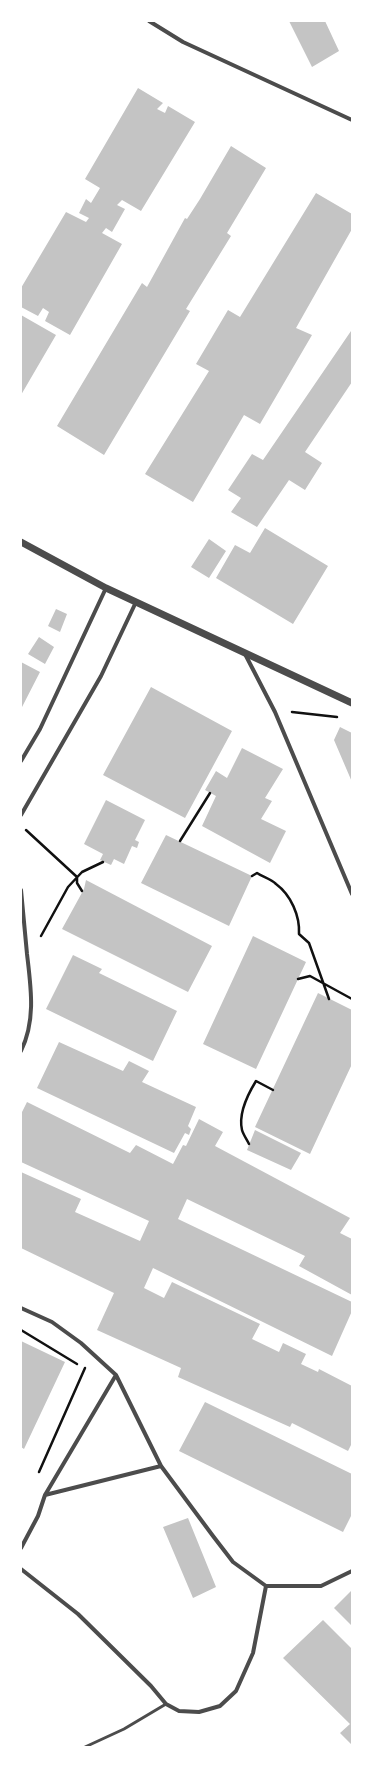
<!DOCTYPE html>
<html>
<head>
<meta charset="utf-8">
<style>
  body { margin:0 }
  #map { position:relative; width:373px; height:1768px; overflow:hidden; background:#fff; font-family:Poppins,sans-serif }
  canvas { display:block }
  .frame { position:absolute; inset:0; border:22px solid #fff; pointer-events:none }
</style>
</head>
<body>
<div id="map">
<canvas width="373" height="1768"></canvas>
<div class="frame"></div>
</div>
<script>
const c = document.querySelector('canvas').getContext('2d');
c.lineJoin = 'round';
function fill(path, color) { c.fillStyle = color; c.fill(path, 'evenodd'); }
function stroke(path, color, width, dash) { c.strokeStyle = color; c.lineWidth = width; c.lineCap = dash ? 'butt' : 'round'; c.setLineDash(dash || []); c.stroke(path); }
fill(new Path2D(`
  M289 21H325L339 51 312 67Z
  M138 88 163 103 157 109 165 113 168 106 195 122 141 211 122 200 117 205 125 209 112 232 106 228 102 233 122 244 70 335 45 321 49 312 43 308 38 316 21 307V288L66 212 86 222 89 218 79 213 86 199 91 203 100 188 85 179Z
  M231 146 266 168 227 233 231 236 186 309 190 311 104 455 57 426 142 283 147 287 185 218 187 219 200 199Z
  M316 193 352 214V229L296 328 312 335 260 424 244 415 193 502 145 474 209 371 196 364 228 310 240 317Z
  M21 315 56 335 21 395Z
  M351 331 352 382 305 452 322 463 305 490 289 480 257 527 231 512 241 498 228 490 252 454 263 460Z
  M265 528 328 566 293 624 216 578 235 545 250 553Z
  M209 539 226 551 209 578 191 567Z
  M56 609 67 614 60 632 48 626Z
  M39 637 54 647 45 664 28 654Z
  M21 662 40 672 21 709Z
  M151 687 232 731 185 818 103 775Z
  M340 727 352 733V782L334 740Z
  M242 748 283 769 265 798 272 801 261 819 286 831 270 863 202 826 216 796 205 790 216 771 227 778Z
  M106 800 145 820 135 840 139 842 137 848 132 846 124 864 114 859 111 865 100 860 103 854 84 844Z
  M166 835 252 876 229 926 141 883Z
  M86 880 212 946 188 992 62 929 84 889Z
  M253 936 306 962 256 1069 203 1044Z
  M73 955 102 969 99 973 177 1011 153 1061 46 1009Z
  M318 993 352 1010V1064L310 1154 255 1127Z
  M59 1042 123 1071 129 1061 149 1071 142 1082 196 1107 188 1126 191 1129 189 1135 185 1133 174 1153 37 1088Z
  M27 1102 130 1153 136 1145 173 1164 183 1145 186 1146 199 1119 223 1132 215 1146 350 1218 340 1233 352 1239V1295L299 1266 305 1256 187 1199 178 1219 352 1302V1311L332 1356 153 1268 144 1288 164 1298 172 1282 260 1324 252 1339 279 1352 283 1343 306 1354 301 1364 318 1372 319 1369 352 1386V1443L348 1451 292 1423 290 1427 178 1377 181 1368 97 1330 114 1293 21 1248V1172L81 1199 75 1212 140 1241 149 1221 21 1162V1114Z
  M255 1130 301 1153 291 1170 247 1150Z
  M21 1341 65 1362 24 1449 21 1447Z
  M205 1402 352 1474V1514L343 1532 179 1451Z
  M188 1518 216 1587 193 1598 163 1527Z
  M352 1590V1626L334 1608Z
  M323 1620 352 1649V1745L340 1733 350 1724 283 1658Z`), '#c4c4c4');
stroke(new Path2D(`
  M292 712 337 717
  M26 830 77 877V883L82 891
  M180 841 210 793
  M252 876 257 873C263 877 271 879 276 884 291 895 300 916 299 934L309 943 329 999
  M41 936 68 887 82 872 103 862
  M298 979 310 976 352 999
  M249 1144C247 1140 243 1134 242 1130 238 1113 248 1094 256 1081L273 1090
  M21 1330 77 1364
  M39 1472 85 1368`), '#111', 2.5);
stroke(new Path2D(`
  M85 1747 124 1729 166 1704`), '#4c4c4c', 3);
stroke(new Path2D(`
  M149 21 183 42 352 120
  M245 654 275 712 352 894
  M21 761 40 729 106 588
  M21 815 101 676 136 602
  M21 890C23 912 25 933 27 954 31 988 36 1020 21 1051
  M21 1308 52 1322 81 1343 116 1375 161 1466 213 1536 233 1562 266 1586H321L352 1571
  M45 1495 161 1466
  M21 1548 38 1516 45 1495 116 1375
  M21 1569 78 1614 151 1686 166 1704 179 1711 199 1712 220 1706 236 1691 253 1653 266 1586`), '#4c4c4c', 4);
stroke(new Path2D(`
  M21 542 106 588 352 703`), '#4c4c4c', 7);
</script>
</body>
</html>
